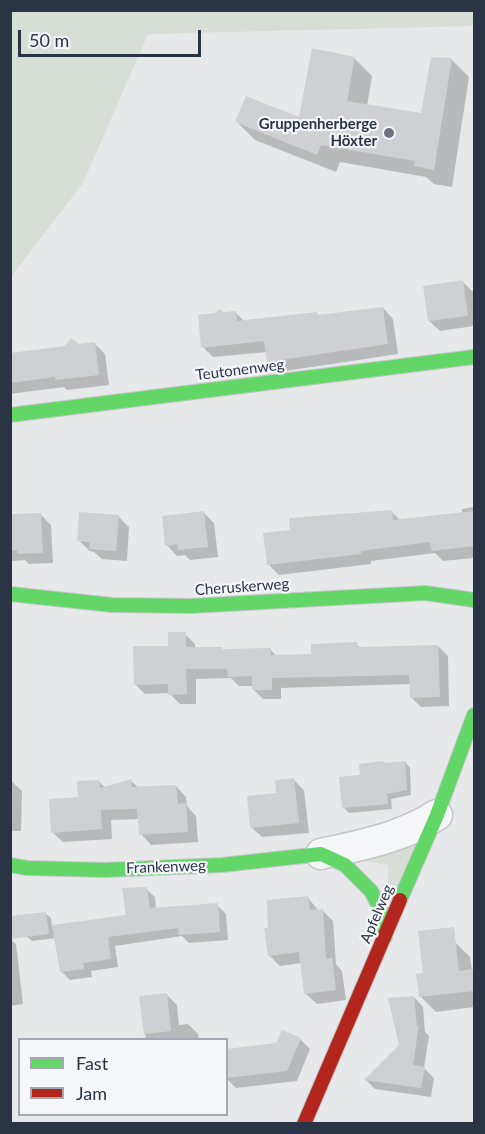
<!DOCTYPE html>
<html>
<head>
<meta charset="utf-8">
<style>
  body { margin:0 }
  #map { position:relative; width:485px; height:1134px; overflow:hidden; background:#e6e8ea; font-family:Lato,sans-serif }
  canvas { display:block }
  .frame { position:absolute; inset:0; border:12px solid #2b3445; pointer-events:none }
  .legend { position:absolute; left:18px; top:1038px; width:210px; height:78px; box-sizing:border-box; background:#f4f6f9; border:2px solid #a4a8b1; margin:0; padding:8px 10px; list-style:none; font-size:18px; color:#2b3445 }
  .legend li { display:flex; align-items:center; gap:12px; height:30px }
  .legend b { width:30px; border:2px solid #a4a8b1 }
  .scale { position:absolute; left:18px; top:30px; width:183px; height:27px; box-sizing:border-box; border:3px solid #2b3445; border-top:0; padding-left:8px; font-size:18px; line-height:21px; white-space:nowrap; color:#2b3445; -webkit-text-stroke:4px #f4f6f9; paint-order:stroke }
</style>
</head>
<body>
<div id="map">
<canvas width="485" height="1134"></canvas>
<div class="frame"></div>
<ul class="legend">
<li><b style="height:8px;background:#63d668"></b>Fast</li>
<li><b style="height:8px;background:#b3261e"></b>Jam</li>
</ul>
<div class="scale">50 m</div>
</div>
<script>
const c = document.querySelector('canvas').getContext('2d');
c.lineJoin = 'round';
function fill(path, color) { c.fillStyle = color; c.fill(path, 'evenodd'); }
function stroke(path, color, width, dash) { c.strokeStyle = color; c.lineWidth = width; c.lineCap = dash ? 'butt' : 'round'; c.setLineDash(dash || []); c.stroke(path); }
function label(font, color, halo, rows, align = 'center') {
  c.font = font + ' Lato,sans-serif'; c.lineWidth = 4.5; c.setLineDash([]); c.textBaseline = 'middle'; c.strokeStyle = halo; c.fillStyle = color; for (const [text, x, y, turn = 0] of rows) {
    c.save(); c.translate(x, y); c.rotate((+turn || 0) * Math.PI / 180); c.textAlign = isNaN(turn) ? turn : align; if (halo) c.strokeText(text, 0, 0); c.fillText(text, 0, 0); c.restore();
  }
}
fill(new Path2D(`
  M11 10H474V26L148 34 83 183 11 277Z
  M430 840 401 908 388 885V865L347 858Z`), '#d6ded6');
fill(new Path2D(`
  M354 58 372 76 367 106 422 115 451 59 469 77 452 187 434 184 426 177 340 162 336 172 255 140 237 122 301 119Z
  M463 282 472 291H474V326L440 331 429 321Z
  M383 308 393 319 398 354 279 372 268 361 267 352 213 357 203 347 224 314 236 313 245 322 317 313 320 317Z
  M94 343 105 354 109 385 67 390 64 387 10 394V354Z
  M474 507V558L443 561 435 553 371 561V564L279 575 268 564 292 531 391 511 401 521 462 514V509Z
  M203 512 214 523 218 557 190 560 185 555 177 556 167 545Z
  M40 514 51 525 53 563 29 564 25 560 10 561V515Z
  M118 516 129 527 127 561 102 559 94 552 90 551 79 541Z
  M185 634 195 644V648L223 650 270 649 277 657 313 655 356 644 361 649 438 646 448 656 449 706 421 707 411 697V684L281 688V699H263L253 689V686H239L231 678 196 679V704H180L169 693 145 694 135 684 169 647Z
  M405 762 410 768 411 795 391 799 392 809 349 813 344 808 362 776Z
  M293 779 304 790 309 833 262 837 251 827 277 794Z
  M10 780 22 791 21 831H10Z
  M99 781 105 788 131 781 139 788 176 786 186 797 187 806 196 816 198 842 151 845 141 834 140 819 111 820 112 839 63 842 52 832 80 799Z
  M146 889 155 897 156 909 217 905 226 914 228 940 189 943 182 936 115 946 118 967 91 971 92 977 70 980 61 971 56 938 32 941 26 936 45 913 51 918 52 927 127 917Z
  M308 898 319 911H323L333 921 336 964 342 971 346 1000 317 1004 306 994 302 963 280 966 269 955 270 930Z
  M10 939 16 944 23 1004 10 1006Z
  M455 942 470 957 472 971H474V1007L436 1012 421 997 425 975Z
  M167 995 177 1005 179 1025 188 1024 198 1034 199 1040H146L141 998Z
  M414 997 423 1007 425 1032 429 1036 424 1068 434 1078 431 1097 375 1089 366 1080 401 1045Z
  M300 1039 310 1049 297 1081 236 1088 226 1078V1050L277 1045Z`), '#0003');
fill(new Path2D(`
  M312 48 355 57 347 101 421 113 431 57 452 58 434 170 414 166 415 161 321 145 317 155 235 122 246 96 299 117Z
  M463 280 468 316 428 321 423 286Z
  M383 307 388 344 267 362 264 341 201 348 198 315 215 313 219 309 224 312 236 311 237 321 317 312 318 315Z
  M71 338 79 344 95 342 99 375 55 380V377L10 383V353L65 346Z
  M392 510 393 520 474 511V546L431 551 430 542 361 551V554L267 565 263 533 290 530 289 518Z
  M204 511 208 547 178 550 177 544 165 546 162 516Z
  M79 512 119 515 116 551 89 549 90 542 77 541Z
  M41 513 43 553 17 554V550L10 551V514Z
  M168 632H186V647H222V649L271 648V655L311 654V644L357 642V647L438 645 440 697 410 698 409 675 272 678V690H252V676L228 677 227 669H186L187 694 168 695V684L134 685 133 646H168Z
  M383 761 384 763 405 761 407 790 387 794 388 804 342 808 339 777 360 775 359 764Z
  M294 778 299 823 250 828 247 796 276 793 275 780Z
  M132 779V787L176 785 178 804 186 803 188 832 139 835 137 809 101 810 102 829 51 833 49 799 78 797 77 781 99 780 100 788Z
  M147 887 150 908 218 903 220 932 179 935 178 928 108 937 111 959 83 963 84 969 60 972 52 925 126 915 122 888Z
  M308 896 310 910 323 909 326 959 332 958 336 990 304 994 299 952 268 956 264 928H268L267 900Z
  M46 912 49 934 10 939V916Z
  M454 927 459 971 474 969V991L419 997 416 974 423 973 418 931Z
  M167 993 171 1031 144 1034 139 996Z
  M414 996 417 1027 419 1024 413 1065 425 1067 421 1088 364 1080 399 1045 388 998Z
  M282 1030 301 1038 287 1071 226 1078V1049L276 1043Z`), '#ced0d3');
const street = new Path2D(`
  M321 854C362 845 401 838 437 815`);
const fast = new Path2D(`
  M10 415 474 357
  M10 594 112 605 191 606 425 593 474 600
  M10 865 27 868 105 870 222 865 321 854 345 865 371 891 382 912 385 937
  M400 900 437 815 474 715`);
const jam = new Path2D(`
  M304 1124 400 900`);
stroke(street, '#c4c6c8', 33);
stroke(fast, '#c4c6c8', 16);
stroke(jam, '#c4c6c8', 16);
stroke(street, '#f5f6f7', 30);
stroke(fast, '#63d668', 14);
stroke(jam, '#b3261e', 14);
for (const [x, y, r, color] of [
  [389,133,6,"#6c737f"]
]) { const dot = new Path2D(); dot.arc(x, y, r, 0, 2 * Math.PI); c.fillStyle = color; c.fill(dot); stroke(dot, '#f4f6f9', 2); }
label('bold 15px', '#2b3445', '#f4f6f9', [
  ["Gruppenherberge",377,124],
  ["Höxter",377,141]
], 'right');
label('15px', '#2b3445', '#f4f6f9', [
  ["Teutonenweg",240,370,-7],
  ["Cheruskerweg",242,587,-4],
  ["Frankenweg",166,867,-2],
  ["Apfelweg",377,914,-67]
]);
</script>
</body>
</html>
